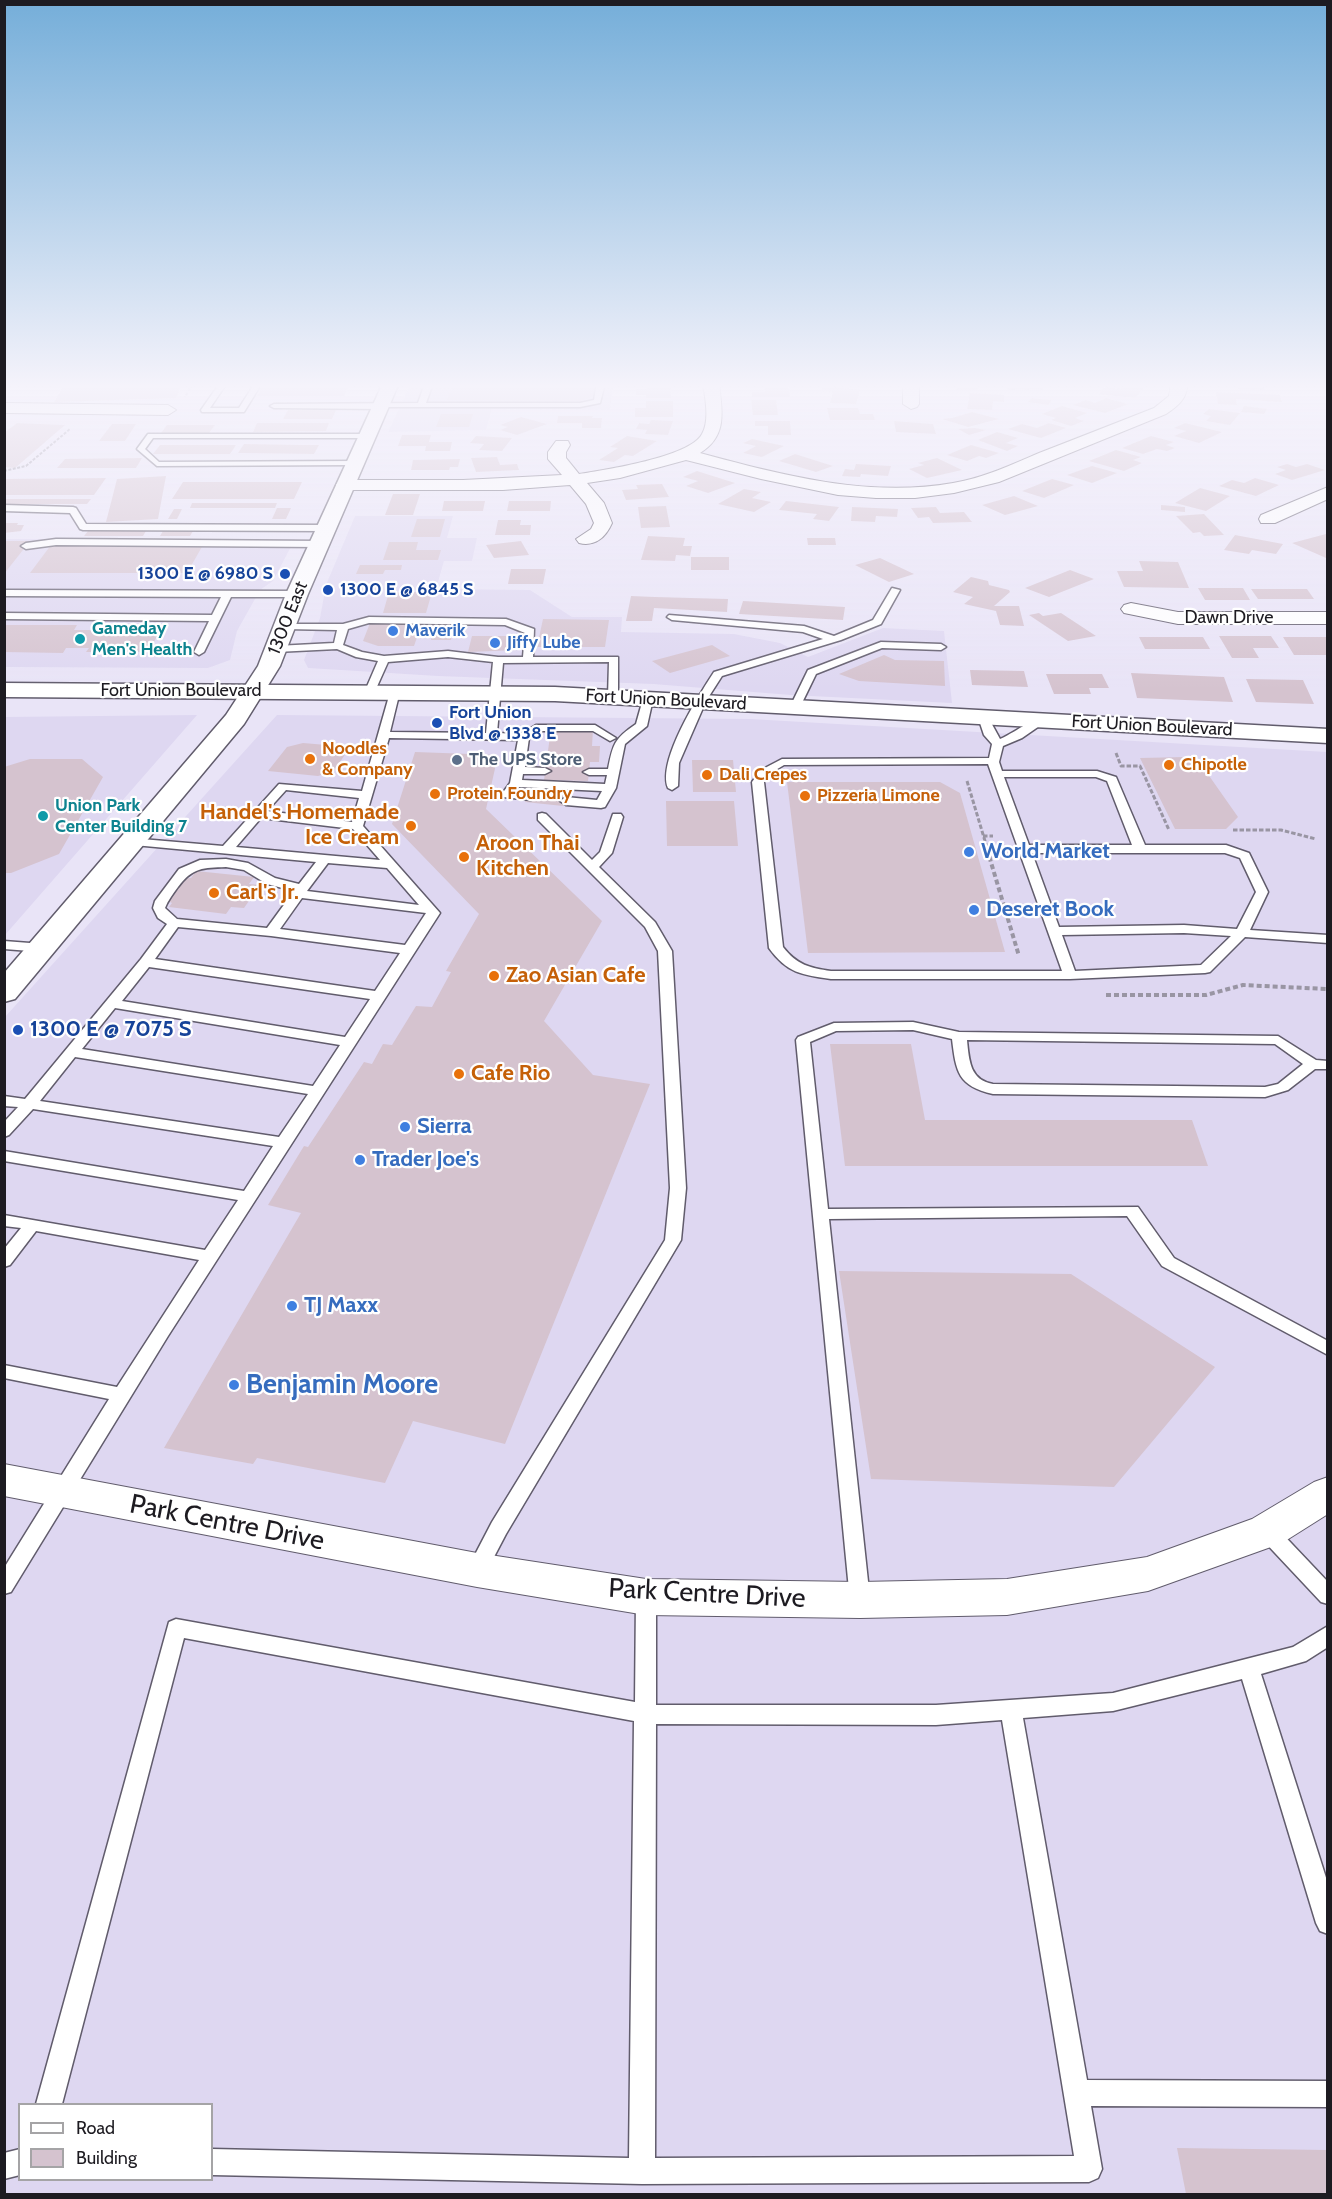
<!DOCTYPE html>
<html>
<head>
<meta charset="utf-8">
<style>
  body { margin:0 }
  #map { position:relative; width:1332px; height:2199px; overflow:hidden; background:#e9e4f7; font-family:Cabin,sans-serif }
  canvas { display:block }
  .frame { position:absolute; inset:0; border:6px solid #1d1b21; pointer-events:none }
  .legend { position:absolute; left:18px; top:2103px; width:195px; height:78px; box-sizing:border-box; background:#fff; border:2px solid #a5a4a6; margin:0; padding:8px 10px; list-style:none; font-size:18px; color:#1d1b21 }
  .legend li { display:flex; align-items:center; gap:12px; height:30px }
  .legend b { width:30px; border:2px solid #a5a4a6 }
</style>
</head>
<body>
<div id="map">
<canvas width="1332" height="2199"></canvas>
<div class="frame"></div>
<ul class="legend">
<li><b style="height:8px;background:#fff"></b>Road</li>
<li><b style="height:16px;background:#d5c3cf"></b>Building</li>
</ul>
</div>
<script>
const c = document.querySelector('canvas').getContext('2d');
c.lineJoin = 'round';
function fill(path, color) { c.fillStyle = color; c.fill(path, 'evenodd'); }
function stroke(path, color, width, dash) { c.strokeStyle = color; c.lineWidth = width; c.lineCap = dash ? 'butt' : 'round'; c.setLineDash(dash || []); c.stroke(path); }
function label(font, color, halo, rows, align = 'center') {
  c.font = font + ' Cabin,sans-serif'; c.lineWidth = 4.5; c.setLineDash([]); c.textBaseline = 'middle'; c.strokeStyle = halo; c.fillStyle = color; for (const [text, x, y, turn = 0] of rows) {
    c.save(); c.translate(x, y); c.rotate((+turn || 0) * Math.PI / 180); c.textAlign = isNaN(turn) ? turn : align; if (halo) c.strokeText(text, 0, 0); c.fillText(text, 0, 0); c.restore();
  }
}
fill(new Path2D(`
  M411 383H613L610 410 492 409 486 430 388 432Z
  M355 516H453L447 538H477L472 561H444L436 589 530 590 572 617H622L621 632 734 634 780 643 808 657 883 628 944 631 952 703 791 695 653 684 438 676 308 668 304 660 320 618 326 585Z
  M4 539H295L273 581 260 590 237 631 230 660 208 668 5 667Z
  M197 715 5 935V717Z
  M277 715 750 719 1327 752V2194H5V1017ZM20 2104H212V2180H20Z`), '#ded7f1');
fill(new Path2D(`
  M265 383H350L344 396H257Z
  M454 383H596L594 396 581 401 447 400Z
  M954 383H975L978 390H957Z
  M1003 383H1040L1044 389 1008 390Z
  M1236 383H1261L1265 390 1239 389Z
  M182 384 176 398 54 402 63 387Z
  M647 384H670L671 398H646V395H636V389H647Z
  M1125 384 1145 387 1135 398 1099 394 1105 387 1121 389Z
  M764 385H788L790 397H752V392H765Z
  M823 386 860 390 856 404 830 403 833 392 821 391Z
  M1216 392 1280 395 1282 402 1236 399 1237 405 1218 404Z
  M970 393 1004 395V402L993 401 992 410 967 409Z
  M1032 398 1052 400 1048 405 1028 402Z
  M1106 398 1128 404 1105 413 1073 405 1086 400 1095 403Z
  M751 400H776L778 415H753Z
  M646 401H673V417H635V408H646Z
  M1062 406 1087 413 1075 418 1084 421 1071 426 1051 420 1056 418 1042 414Z
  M1244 406 1267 409 1264 414 1241 412Z
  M827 408H858L860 414H873L875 420H830Z
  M1209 409 1240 413 1230 425 1206 421 1211 416 1203 414Z
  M288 410H336L332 419H283Z
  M972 412 999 419 968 427 942 419 952 418Z
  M441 414H473L469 427H436Z
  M558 416H593L592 418H602L601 428H582V423H557Z
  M521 417 547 424 517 435 500 430 508 427 500 425Z
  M651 420 673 421 668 435 645 434 647 430 636 429 639 423 649 424Z
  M755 421H790L791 435H768V426H755Z
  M894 421 933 424 936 434 896 432Z
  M17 423 65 425 15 468 4 467V433Z
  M257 423H329L326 431 253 432Z
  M1049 423 1066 428 1041 438 1008 429 1022 424 1037 428Z
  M1185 423 1222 432 1199 443 1174 436 1186 431 1174 428Z
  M112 424H136L125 441H99Z
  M167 425H215L209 433H161Z
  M975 428 986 430 969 435 958 429Z
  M997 432 1018 438 1006 443 1018 446 1007 451 978 440Z
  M402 435H431L429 442H452L450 451H425L426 446H398Z
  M476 436 512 438 502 451 479 450 484 444 470 443Z
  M627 436 657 441 633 456 625 455 614 462 599 460 618 448 610 447Z
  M1151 436 1174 442 1166 445 1175 448 1167 451 1157 449 1143 454 1122 448Z
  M752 439 784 446 762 457 743 453 756 446 743 443Z
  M244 444 299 445H319L314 454 238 453Z
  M160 445H236L230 454H153Z
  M971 445 999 453 986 458 979 456 967 461 947 455Z
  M1116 450 1141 457 1133 460 1142 463 1124 471 1089 461Z
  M795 454 833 466 816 472 779 461Z
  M497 457 500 465 517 464 519 470 476 472 471 458Z
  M142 458 136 468H57L65 459Z
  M937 458 962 470 927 478 909 469 924 465 918 463Z
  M460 459 458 467H450L449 470H411L413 460Z
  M856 464 891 466 888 476 861 474 860 477 842 476 845 469 854 470Z
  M1287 464 1296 467 1307 464 1325 470 1292 480 1275 474 1286 470 1277 467Z
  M1092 466 1117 473 1092 483 1067 475Z
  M697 471 735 483 708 493 686 486 698 481 683 477Z
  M166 476 158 519 106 522 117 479Z
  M106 478 94 495H4V479Z
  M1255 478 1279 485 1256 496 1219 486 1232 480 1244 483Z
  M1052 479 1074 485 1044 498 1022 491Z
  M183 482H302L294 499H172Z
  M662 484 669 497 626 500 622 490 638 489 636 485Z
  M1200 488 1230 496 1206 511 1175 503Z
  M744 489 761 492 752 498 771 502 754 512 718 504Z
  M393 494H420L413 515H385Z
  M1014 496 1038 506 1005 515 982 505Z
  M4 499H91L87 504H4Z
  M444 501H485L483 511H442Z
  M509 501H551L550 511H507Z
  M786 501 839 507 829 521 813 519 817 514 779 510Z
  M192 503H277L275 508H190Z
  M1161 505 1185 507V512L1161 510Z
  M666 506 670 527 641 528 638 507Z
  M852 507 898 509 897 517 876 516 875 522 851 521Z
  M936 507 940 513 964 512 972 522 933 523 929 517 918 518 911 508Z
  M277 508H291L286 519H272Z
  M174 509H182L177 519H168Z
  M1204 514 1224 535 1204 536 1200 532 1193 533 1176 516Z
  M417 519H445L440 537H411Z
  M498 520H521L520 525H531L530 535H495Z
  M4 523H18L17 525H24L21 531 4 533Z
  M88 531H146L143 536H84Z
  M163 531H193L190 536H160Z
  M1326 534V558L1292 543Z
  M1235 535 1283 544 1276 554 1252 550 1249 554 1224 550Z
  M648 536 685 538 683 546H692L690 556 676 555 675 561 641 560Z
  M807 538H835L836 545H808Z
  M4 541H30L4 574Z
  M521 541 529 555 494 558 486 545Z
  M389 542H418L416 550H441L438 560H383Z
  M51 545H203L187 573H30Z
  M691 557H729V570H691Z
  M880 558 914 574 889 582 855 565Z
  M1139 561 1178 562 1189 588 1124 587 1117 571H1143Z
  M360 565H402L401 570H385L383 574H356Z
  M511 569H546L543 584H508Z
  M1070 570 1094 579 1049 597 1025 588Z
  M971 577 988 581 989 585 1009 590 1010 592 994 606H1019L1024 626 1000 625 996 611 964 604 973 597 953 592Z
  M1198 588H1243L1250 600H1205Z
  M1251 589H1307L1314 599H1258Z
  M389 592H432L426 613H383Z
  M631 596 655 597 728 599 727 612 654 608 652 621H626Z
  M743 601 845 607 843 620 739 614Z
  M1039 613 1043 616 1061 613 1096 636 1068 641 1029 615Z
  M543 619 609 620 605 647H537Z
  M370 623H422L414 646H378L363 641Z
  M4 625H77L74 630H100L103 626H163L148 652H86L89 648H66L63 653 4 652Z
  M433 630H453L451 640H431Z
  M472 636H521L519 650 468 652Z
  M1219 636H1271L1279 648H1253L1259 658H1232Z
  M1139 637H1203L1210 649H1145Z
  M1283 637H1328V655H1294Z
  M712 645 730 656 670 673 652 661Z
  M884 655 895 660 944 661 945 686 859 681 839 674Z
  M970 670 1024 671 1028 687 972 685Z
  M1131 673 1224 677 1233 702 1137 698Z
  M1046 674H1102L1109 688H1089L1091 694H1054Z
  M1246 679 1303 680 1314 704 1256 702Z
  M551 729H593L592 746H600L599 762H590L588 781 544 780Z
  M303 743 350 747 334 771 318 776 268 771 287 747Z
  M415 752 498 755 486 809 602 921 544 1021 593 1075 650 1084 505 1444 413 1421 385 1483 257 1458 253 1464 164 1448 301 1213 268 1205 304 1146 308 1147 364 1062 372 1064 383 1044 392 1045 416 1006 432 1007 451 972 446 971 479 914 392 824Z
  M1186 757 1205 770 1238 817 1226 829H1175L1140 758Z
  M30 759H82L103 777 59 854 11 873H4V767Z
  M692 760H733L736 792H693Z
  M787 782H940L960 793 1005 952 808 953Z
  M531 790 570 794 563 806 525 802Z
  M666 801H734L738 846H667Z
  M196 871 254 877 249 884 260 885 244 908 231 907 226 914 169 907 172 903 168 901 186 878H191Z
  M830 1044H911L925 1120H1192L1208 1166H845Z
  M839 1271 1071 1274 1215 1367 1114 1487 871 1479Z
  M1177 2148 1328 2150V2194H1186Z`), '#d5c3cf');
const service = new Path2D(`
  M220 383H227L210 408H239L255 383H262L244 412H202L201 410Z
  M425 383H433L426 403H580L594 400 597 383H605L600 403 580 407H385L381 409 274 408 270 406 274 404 418 403Z
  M148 434H368L372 436 368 438H153L145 449 159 462 355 461 359 463 355 465 157 466 137 449Z
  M4 505 73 507 76 508 86 524 327 525 331 528 327 531 83 530 80 529 70 513 4 511Z
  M56 539 320 541 325 544 320 547 56 545 26 549 21 546 26 543Z
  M892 588 900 590 881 624 841 640 722 676 706 701 679 763 678 786 672 790 668 788C657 761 699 695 714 672L823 639 803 632 672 620 667 617 669 615 804 626 834 636 873 620Z
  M4 590 297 591 302 594 297 597H231L204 652 199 655 194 652 209 621 4 619V613L212 615 221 597 4 596Z
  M369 617 506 619 534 629 533 657H618V697L613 700 608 697 609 662 503 663 497 733 521 734 536 725H595L616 738 610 741 593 731H539L529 738 525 767 545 768 551 771 545 774H523L522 780 605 784 607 775H589L583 772 589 769H608C613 744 614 739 636 724L643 699 648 696 653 699 647 726 625 744 616 788 605 807 601 808 566 805 560 801 566 797 597 800 602 791 519 787 515 792 531 794V800L503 797 501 795 510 783 518 740 389 738 363 826 440 913 168 1336 11 1592 4 1594V1568L109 1399 4 1378V1365L117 1387 199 1260 36 1231 10 1265 4 1267V1249L21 1228 4 1226V1215L205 1250 238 1200 4 1161V1151L244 1191 273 1146 33 1109 9 1135 4 1137V1122L18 1107 4 1106V1096L25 1099 141 959 167 924 158 918 153 908 155 901 179 869 200 860 226 859 248 863 275 878 299 884 316 862 134 845 128 841 130 838 223 846 279 784 362 791 391 689 395 688 400 691 390 732 486 733 493 662 448 657 388 662 375 691 370 694 365 691 378 661 356 657 337 649 276 652 271 649 276 646 334 643 337 630 286 629 282 628V624H343ZM369 623 505 625 525 633 523 657H498L448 651 384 656 362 652 343 645 348 629ZM286 790 359 798 352 822 267 811ZM261 818 353 829 380 860 236 847ZM328 863 387 868 419 905 307 891ZM226 867 244 870 267 884 294 891 267 928 177 919 165 908C168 900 173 894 178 887 193 867 203 868 226 867ZM302 898 426 913 405 945 280 929ZM178 927 271 936 400 953 375 991 155 959ZM149 967 370 999 345 1037 122 1001ZM115 1008 340 1045 313 1086 82 1049ZM75 1057 308 1094 279 1137 40 1101Z
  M881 642 941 644 946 647 941 650 882 648 816 674 799 709H791L790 707 808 670Z
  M983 714 988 717 1000 739C1013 734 1035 716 1047 718L1048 720 1022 738 1003 746 999 762 1002 771H1097L1116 777 1145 845H1226L1249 853 1268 892 1250 930 1328 935V943L1245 937 1210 972 1205 973 1070 979H831C802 975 787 973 769 948L752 782 761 770 782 759 989 758 992 744 984 735 978 717ZM988 764 1062 971H831C810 968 797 965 783 947L764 782 769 774 784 765ZM1004 777H1096L1107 781 1132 845H1029ZM1032 853H1225L1240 858 1256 892 1237 929 1184 925 1059 927ZM1184 933 1231 936 1201 965 1075 971 1062 935Z
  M542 813 546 814 592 860 600 852 613 814H621L623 817 612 853 599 867 655 922 672 951 686 1188 681 1240 506 1534 484 1576 477 1578 470 1576 467 1570 492 1522 665 1240 670 1188 658 951 645 927 538 820V814Z
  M4 941 43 944 50 948 43 952 4 949Z
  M913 1022 959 1032 1278 1036 1316 1060 1328 1061V1069H1315L1288 1090 1265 1097 993 1094C958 1086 956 1072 952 1039L913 1030 836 1031 810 1042 828 1209 1138 1207 1174 1258 1328 1341V1355L1162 1266 1127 1216 829 1219 870 1600 867 1606 860 1608 853 1606 850 1600 796 1040 798 1037 834 1023ZM967 1040 1275 1044 1303 1064 1278 1084 1265 1087 993 1084C970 1080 969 1061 967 1040Z
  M1267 1523 1274 1525 1328 1582V1604L1321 1602 1260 1537 1257 1531 1260 1525Z
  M646 1589 653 1591 656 1597V1705H936L1113 1693 1293 1647 1328 1626V1647L1306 1661 1261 1674 1328 1884V1934L1320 1931 1316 1923 1242 1679 1113 1711 1023 1718 1087 2080 1328 2081V2107L1091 2106 1102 2169 1098 2178 1089 2182 642 2184 212 2175V2149L629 2158 634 1721 184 1638 62 2104H36L169 1622 176 1619 635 1702 636 1597 639 1591ZM1002 1720 1074 2156 655 2158 656 1724 936 1725Z
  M20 2149V2175L4 2179V2153Z`);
const minor = new Path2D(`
  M703 383H719C722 411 728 436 700 453 782 475 868 498 953 483 983 478 1011 465 1039 453 1078 438 1116 423 1154 408L1169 396 1171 383H1187C1188 398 1178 406 1166 414L999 482 954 493 915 498H876L838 495 761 479 686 460 620 478 587 483 604 503 612 523C606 537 595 547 579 543L576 539 591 529 594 523 586 504 570 485 503 490H345L339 489 336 485 339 481 345 480H463L562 475 548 459V452L556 441H568L570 445 566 452V458L579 474C605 470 690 457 702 434 710 420 705 398 703 383Z
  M903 383H919V404L917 407 911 409 903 404Z
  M4 403 168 405 176 410 168 415 4 413Z
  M1328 487V499L1275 523H1261L1259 519 1261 515Z
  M1131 603 1178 612H1328V624H1178L1124 613 1121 609 1124 605Z
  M4 1464 477 1553 646 1579 860 1582 1007 1579 1147 1557 1252 1519 1314 1482 1328 1477V1514L1282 1543 1148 1591 1007 1615 860 1618 646 1615 477 1587 4 1496Z`);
const secondary = new Path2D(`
  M383 383H399L308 594 280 666 244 724 15 999 4 1002V973L226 715 258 666 286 594Z`);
const primary = new Path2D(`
  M4 683 555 687 1328 729V743L555 701 4 697Z`);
stroke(service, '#615c6c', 3);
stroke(minor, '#615c6c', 2);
stroke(secondary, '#615c6c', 3);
stroke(primary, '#615c6c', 3);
stroke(new Path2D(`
  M165 383 192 385 185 397
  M47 386 109 383
  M4 471 26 466 70 429`), '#9995a3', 2, [3, 1.5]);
stroke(new Path2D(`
  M1116 753 1121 766H1140L1169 830
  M967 781 988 851
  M1233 830H1281L1316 839
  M983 836H993`), '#9995a3', 3, [4.5, 2]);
stroke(new Path2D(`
  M987 849 1019 956
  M1106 995H1206L1243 985 1328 989`), '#9995a3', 4, [5, 3]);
fill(service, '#fff');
fill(minor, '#fff');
fill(secondary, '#fff');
fill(primary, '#fff');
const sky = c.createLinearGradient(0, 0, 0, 690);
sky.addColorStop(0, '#75aed9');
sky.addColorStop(0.56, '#f5f3fb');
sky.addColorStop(1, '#f5f3fb00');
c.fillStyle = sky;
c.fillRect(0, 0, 1332, 690);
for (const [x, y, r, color] of [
  [285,574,6,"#1a4fb4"],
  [328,590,6,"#1a4fb4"],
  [393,631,6,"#3f7fe0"],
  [80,639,6,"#0f9aa8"],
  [495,643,6,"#3f7fe0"],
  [437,723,6,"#1a4fb4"],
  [310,759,6,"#e8710a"],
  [457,760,6,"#5c6f8a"],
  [1169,765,6,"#e8710a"],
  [707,775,6,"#e8710a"],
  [435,794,6,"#e8710a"],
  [805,796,6,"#e8710a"],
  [43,816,6,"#0f9aa8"],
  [411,826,6,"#e8710a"],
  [969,852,6,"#3f7fe0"],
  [464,857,6,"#e8710a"],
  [214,893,6,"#e8710a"],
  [974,910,6,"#3f7fe0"],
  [494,976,6,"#e8710a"],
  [18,1030,6,"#1a4fb4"],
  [459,1074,6,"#e8710a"],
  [405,1127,6,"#3f7fe0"],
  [360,1160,6,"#3f7fe0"],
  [292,1306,6,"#3f7fe0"],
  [234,1385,6,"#3f7fe0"]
]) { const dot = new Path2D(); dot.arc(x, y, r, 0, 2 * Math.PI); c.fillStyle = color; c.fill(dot); stroke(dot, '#fff', 2); }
label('bold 18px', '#164399', '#fff', [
  ["1300 E @ 6980 S",273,574,"right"],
  ["1300 E @ 6845 S",340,590],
  ["Fort Union",449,713],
  ["Blvd @ 1338 E",449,734]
], 'left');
label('18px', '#1d1b21', '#fff', [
  ["1300 East",288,618,-68],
  ["Dawn Drive",1229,618],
  ["Fort Union Boulevard",181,691],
  ["Fort Union Boulevard",666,700,3],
  ["Fort Union Boulevard",1152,726,3]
]);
label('bold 18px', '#0d838f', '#fff', [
  ["Gameday",92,629],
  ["Men's Health",92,650],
  ["Union Park",55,806],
  ["Center Building 7",55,827]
], 'left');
label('bold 18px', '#366cbe', '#fff', [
  ["Maverik",405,631],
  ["Jiffy Lube",507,643]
], 'left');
label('bold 18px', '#c56008', '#fff', [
  ["Noodles",322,749],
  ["& Company",322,770],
  ["Chipotle",1181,765],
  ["Dali Crepes",719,775],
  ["Protein Foundry",447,794],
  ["Pizzeria Limone",817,796]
], 'left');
label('bold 18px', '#4e5e75', '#fff', [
  ["The UPS Store",469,760]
], 'left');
label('bold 22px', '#c56008', '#fff', [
  ["Handel's Homemade",399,813,"right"],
  ["Ice Cream",399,838,"right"],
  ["Aroon Thai",476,844],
  ["Kitchen",476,869],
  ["Carl's Jr.",226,893],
  ["Zao Asian Cafe",506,976],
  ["Cafe Rio",471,1074]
], 'left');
label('bold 22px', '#366cbe', '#fff', [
  ["World Market",981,852],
  ["Deseret Book",986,910],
  ["Sierra",417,1127],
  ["Trader Joe's",372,1160],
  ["TJ Maxx",304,1306]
], 'left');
label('bold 22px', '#164399', '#fff', [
  ["1300 E @ 7075 S",30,1030]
], 'left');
label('bold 27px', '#366cbe', '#fff', [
  ["Benjamin Moore",246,1385]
], 'left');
label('27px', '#1d1b21', '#fff', [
  ["Park Centre Drive",227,1523,11],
  ["Park Centre Drive",707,1594,3]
]);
</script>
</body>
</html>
